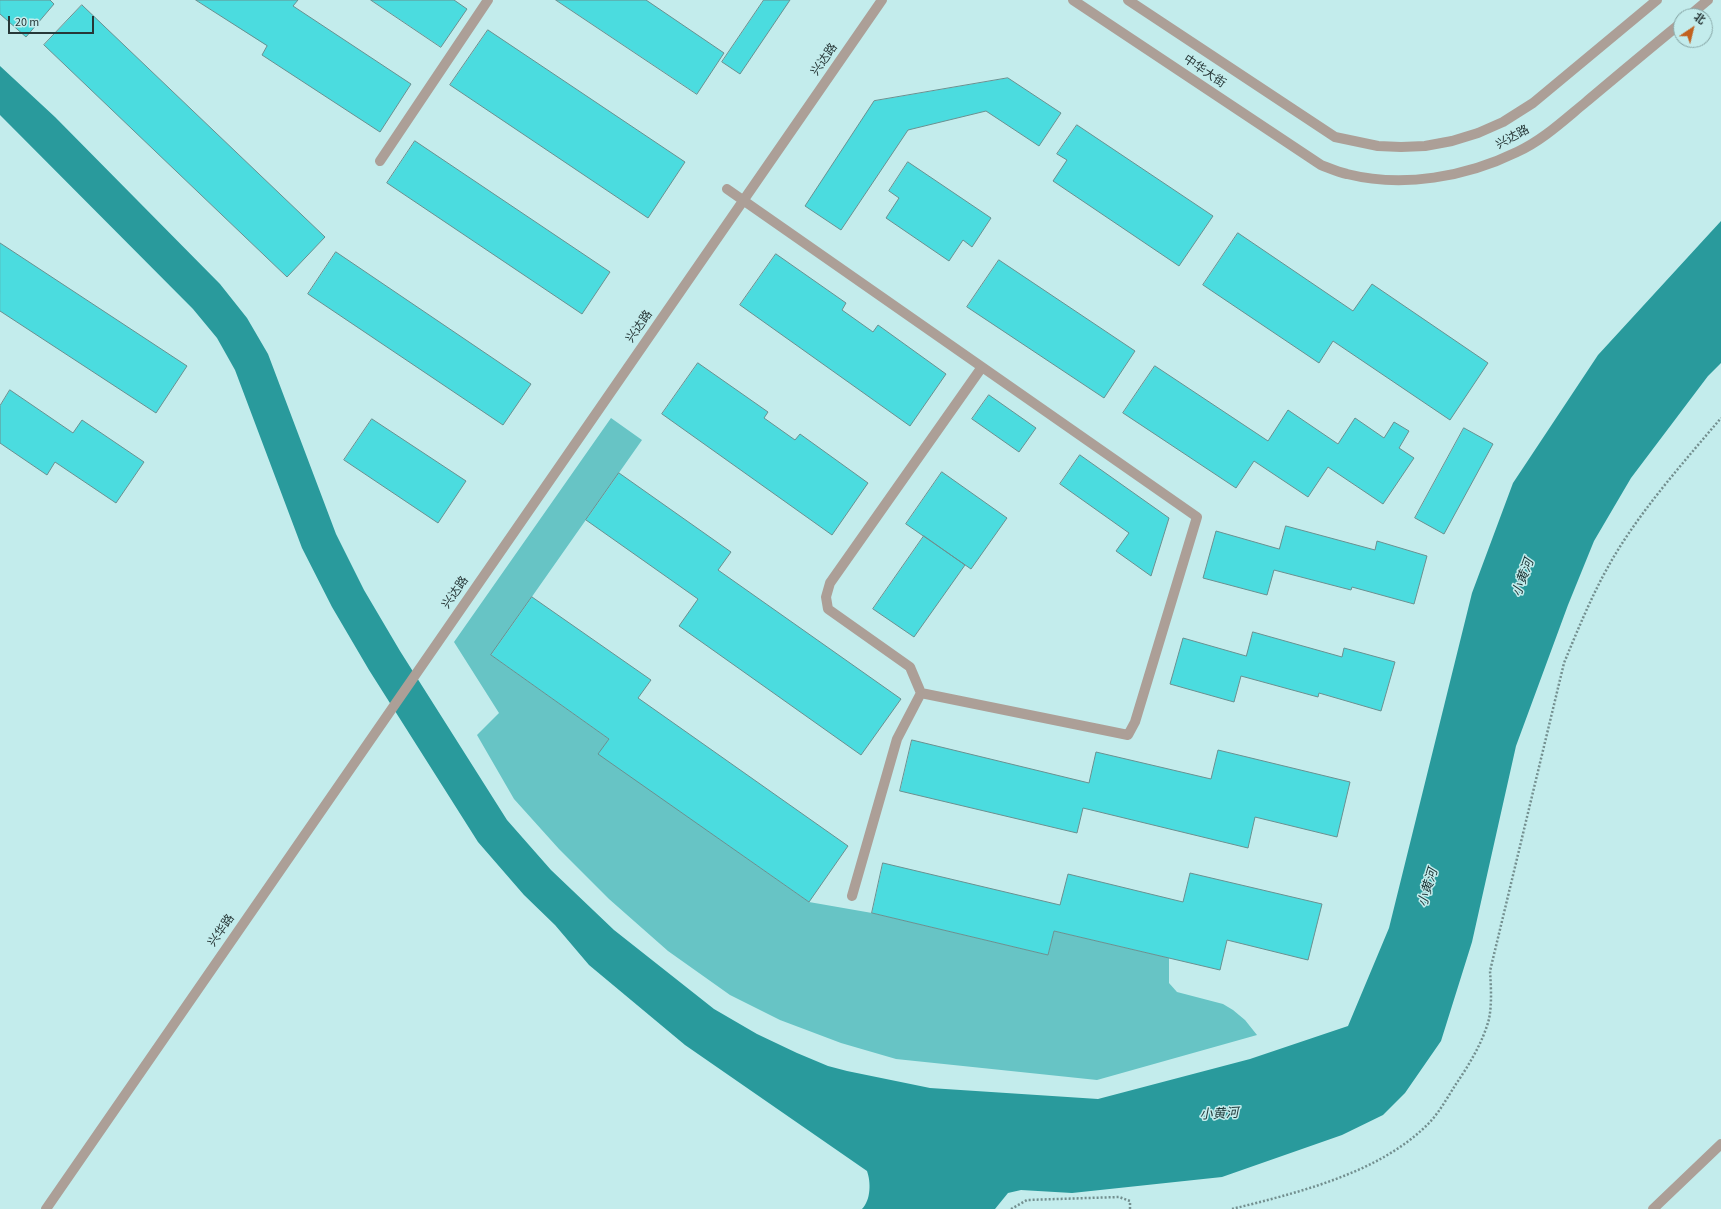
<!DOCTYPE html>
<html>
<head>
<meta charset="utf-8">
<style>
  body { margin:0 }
  #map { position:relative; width:1721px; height:1209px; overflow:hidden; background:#c3ecec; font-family:"Source Sans 3","Noto Sans SC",sans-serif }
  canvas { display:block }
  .north { position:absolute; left:1673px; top:8px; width:40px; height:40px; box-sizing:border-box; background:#c3ecec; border:1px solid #85a4a4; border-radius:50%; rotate:35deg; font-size:11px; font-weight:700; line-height:16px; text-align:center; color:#273737 }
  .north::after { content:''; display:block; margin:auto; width:14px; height:18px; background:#c2621f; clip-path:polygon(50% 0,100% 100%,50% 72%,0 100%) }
  .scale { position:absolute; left:8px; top:16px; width:86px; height:18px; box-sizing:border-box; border:2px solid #273737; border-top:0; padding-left:5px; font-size:12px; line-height:14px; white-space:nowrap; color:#273737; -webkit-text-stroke:3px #c3ecec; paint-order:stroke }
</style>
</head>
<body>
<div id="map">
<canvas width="1721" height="1209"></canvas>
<div class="north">北</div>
<div class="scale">20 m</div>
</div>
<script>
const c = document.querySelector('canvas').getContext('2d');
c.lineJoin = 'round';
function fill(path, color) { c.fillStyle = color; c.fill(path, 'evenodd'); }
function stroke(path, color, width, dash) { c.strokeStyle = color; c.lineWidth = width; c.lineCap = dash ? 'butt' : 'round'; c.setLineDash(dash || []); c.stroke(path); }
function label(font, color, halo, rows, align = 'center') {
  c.font = font + ' "Source Sans 3","Noto Sans SC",sans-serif'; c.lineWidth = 3; c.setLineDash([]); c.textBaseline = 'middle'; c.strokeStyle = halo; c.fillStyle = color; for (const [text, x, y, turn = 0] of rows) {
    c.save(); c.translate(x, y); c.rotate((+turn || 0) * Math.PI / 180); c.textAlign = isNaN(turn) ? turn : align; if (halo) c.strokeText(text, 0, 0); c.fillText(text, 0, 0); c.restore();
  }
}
fill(new Path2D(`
  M611 418 642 440 491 655 609 739 599 754 809 902 872 913 1048 955 1054 931 1169 958V983L1177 992 1223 1004 1233 1010 1245 1020 1257 1035 1097 1080 896 1059 841 1043 780 1020 730 995 668 951 609 899 559 849 514 799 477 735 499 713 454 642Z`), '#67c4c5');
fill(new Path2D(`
  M0 66 55 117 220 284 247 318 268 354 336 534 364 590 400 651 507 820 551 870 614 930 714 1009 757 1034 797 1053 828 1066 847 1071 930 1088 1098 1099 1250 1059 1348 1026 1389 928 1472 593 1513 483 1598 355 1721 221V363L1708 376 1631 478 1594 541 1568 605 1516 746 1472 942 1441 1041 1405 1093 1383 1115 1342 1135 1222 1177 1072 1193 1021 1190 1008 1193 995 1209H862C871 1200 871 1182 867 1171L685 1045 589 965 555 925 524 895 478 842 369 670 332 607 302 548 235 370 217 338 193 309 0 115Z`), '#299a9c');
const building = new Path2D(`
  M0 0H50L54 4 26 37 0 14Z
  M196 0H298L293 6 411 84 380 132 262 55 267 46Z
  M371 0H454L467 9 441 47Z
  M556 0H646L724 53 697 94Z
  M764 0H790L740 74 722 62Z
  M82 5 325 237 287 277 44 45Z
  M488 30 685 162 648 218 450 85Z
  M1008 78 1061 113 1039 146 986 111 908 130 841 230 805 206 874 101Z
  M1077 125 1213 216 1179 266 1053 181 1067 160 1057 154Z
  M415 141 610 272 582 314 387 183Z
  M908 162 991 218 972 247 963 240 949 261 886 218 899 198 889 191Z
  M1238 233 1353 311 1372 284 1488 363 1450 420 1333 341 1319 363 1203 285Z
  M0 243 187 366 156 413 0 311Z
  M336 252 531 384 503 425 308 294Z
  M776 254 846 303 842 310 873 332 878 325 946 374 910 426 740 305Z
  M999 260 1135 351 1104 398 967 307Z
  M698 363 768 412 764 418 795 440 800 434 868 483 832 535 662 414Z
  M1155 366 1268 441 1288 410 1338 444 1355 418 1384 438 1394 422 1409 431 1399 448 1414 458 1383 504 1328 467 1308 497 1254 461 1236 488 1123 413Z
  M10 390 73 433 82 420 144 462 116 503 55 462 47 475 0 443V406Z
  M989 395 1036 428 1019 452 972 419Z
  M372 419 466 481 438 523 344 460Z
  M1464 428 1493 444 1444 534 1415 518Z
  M1080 455 1169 518 1151 576 1116 551 1129 533 1060 484Z
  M942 472 1007 518 971 569 906 524Z
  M619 473 731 552 718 570 901 699 861 755 679 626 698 599 586 520Z
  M1286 526 1375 550 1377 541 1427 556 1414 604 1352 587 1351 590 1274 570 1267 595 1203 578 1216 531 1279 549Z
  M924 536 965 565 914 637 873 609Z
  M532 597 651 680 638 698 848 846 809 902 598 754 609 739 491 655Z
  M1253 632 1342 657 1344 648 1395 662 1381 711 1319 693 1318 697 1241 676 1234 702 1170 684 1183 638 1246 656Z
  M912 740 1089 783 1096 752 1211 779 1218 750 1350 782 1337 837 1255 817 1248 848 1083 808 1077 833 900 791Z
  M883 863 1060 905 1068 874 1183 902 1190 873 1322 904 1308 960 1227 940 1220 970 1054 931 1048 955 872 913Z`);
fill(building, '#4bdcdf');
stroke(building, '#699090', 1);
stroke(new Path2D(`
  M1011 1209 1027 1200 1119 1197 1130 1201V1209
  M1232 1209C1296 1193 1377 1174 1426 1126 1438 1115 1447 1098 1456 1084 1469 1065 1483 1042 1489 1019 1492 1004 1491 986 1490 971L1564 663C1581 622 1598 580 1623 542 1650 500 1688 457 1721 418`), '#738f8f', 2.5, [2, 2]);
stroke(new Path2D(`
  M1073 0 1321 165C1329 168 1338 172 1347 174 1403 188 1466 177 1517 152 1543 140 1564 120 1586 102 1617 76 1649 49 1681 23
  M1128 0 1335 137 1378 146 1401 147 1425 146 1452 141 1478 133 1503 122 1533 103 1657 0
  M1689 16 1708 0
  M380 161 488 0
  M727 189 1197 517 1135 722 1128 735 921 693
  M921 693 910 667 828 609 826 597 830 583 982 367
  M852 896 897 739 921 693
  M46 1209 882 0
  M1653 1209 1721 1144`), '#ac9f97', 10);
label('12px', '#273737', '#c3ecec', [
  ["兴达路",825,60,-55],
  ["中华大街",1204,72,34],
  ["兴达路",1513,138,-29],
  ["兴达路",640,327,-55],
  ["兴达路",456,593,-55],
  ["兴华路",222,931,-55]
]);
label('italic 13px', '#1c3435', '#c3ecec', [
  ["小黄河",1524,578,-70],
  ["小黄河",1429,888,-73],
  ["小黄河",1219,1115,-3]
]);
</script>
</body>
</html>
